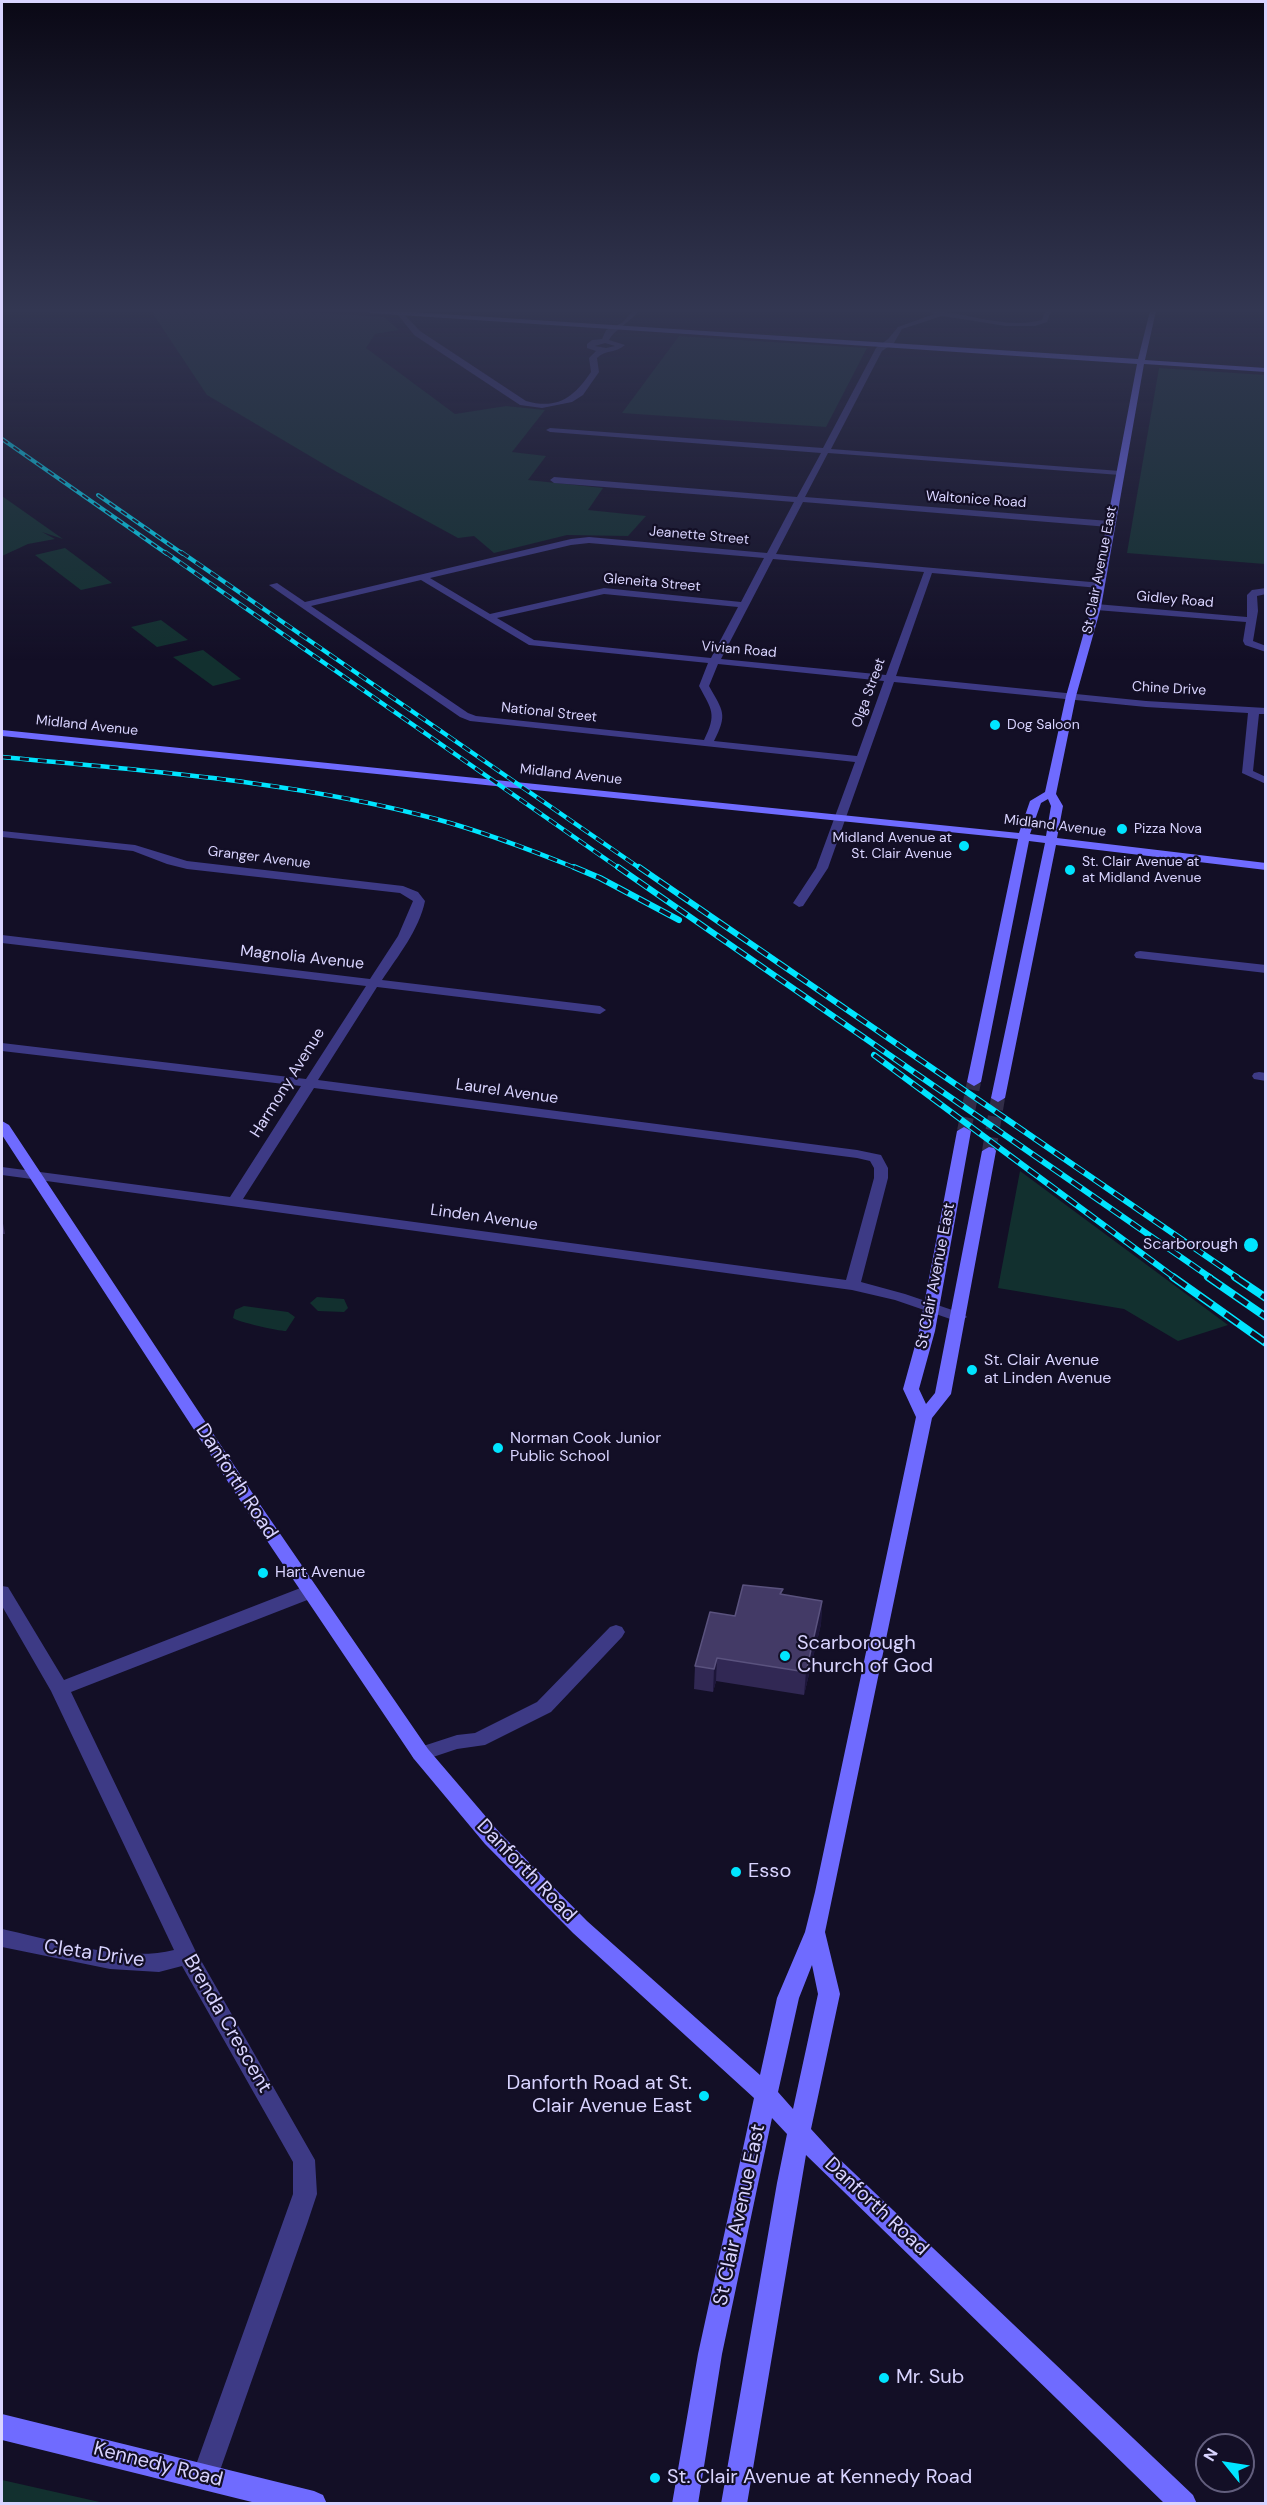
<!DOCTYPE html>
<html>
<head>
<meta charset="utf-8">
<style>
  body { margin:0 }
  #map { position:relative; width:1267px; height:2505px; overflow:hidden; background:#130f26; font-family:"DM Sans",sans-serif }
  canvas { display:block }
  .frame { position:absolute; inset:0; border:3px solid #d9d4ff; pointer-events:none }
  .north { position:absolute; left:1195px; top:2433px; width:60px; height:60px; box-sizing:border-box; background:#130f26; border:2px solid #625e7d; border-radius:50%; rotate:300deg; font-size:16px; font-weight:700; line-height:24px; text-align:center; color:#d9d4ff }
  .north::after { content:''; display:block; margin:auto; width:21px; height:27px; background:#00e5ff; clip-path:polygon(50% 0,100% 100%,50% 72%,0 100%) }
</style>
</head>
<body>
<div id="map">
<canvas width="1267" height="2505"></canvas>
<div class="frame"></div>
<div class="north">N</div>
</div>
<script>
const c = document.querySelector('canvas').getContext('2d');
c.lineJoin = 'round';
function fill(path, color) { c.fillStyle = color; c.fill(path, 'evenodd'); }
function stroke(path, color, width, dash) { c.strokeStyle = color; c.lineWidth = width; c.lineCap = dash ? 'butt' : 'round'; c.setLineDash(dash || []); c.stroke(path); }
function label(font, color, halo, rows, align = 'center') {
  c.font = font + ' "DM Sans",sans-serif'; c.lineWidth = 4.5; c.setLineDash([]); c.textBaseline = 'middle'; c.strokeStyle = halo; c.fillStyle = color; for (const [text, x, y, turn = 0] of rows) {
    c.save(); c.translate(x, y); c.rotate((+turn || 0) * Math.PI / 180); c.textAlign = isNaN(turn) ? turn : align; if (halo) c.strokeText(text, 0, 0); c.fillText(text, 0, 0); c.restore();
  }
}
fill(new Path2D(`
  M151 311H291L384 317 399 330 375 334 366 348 455 414 506 406 545 410 512 452 546 456 528 480 603 488 588 510 646 516 628 536 567 535 494 553 474 536 458 538 337 472 207 395Z
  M679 336 867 348 826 427 622 413Z
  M1159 368 1265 375V564L1127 553Z
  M2 496 63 539 42 532 55 539 28 544 2 556Z
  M65 548 112 583 81 590 35 555Z
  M161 620 188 640 157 647 131 627Z
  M203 650 241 679 213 686 173 657Z
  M1020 1171 1228 1325 1178 1341 1124 1309 998 1288Z
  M317 1297 344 1299 348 1308 344 1312 318 1311 310 1303Z
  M244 1306 288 1312 295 1317 286 1331C278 1331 238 1322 233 1318L235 1310Z
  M2 2480 104 2503H2Z`), '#12302f');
stroke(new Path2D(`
  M964 1131 974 1082
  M989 1151 998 1098`), '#312d47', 14, [14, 7]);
fill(new Path2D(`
  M395 311H401L420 331 526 401C558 410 574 397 591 372L589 358 596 351 587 348V344L592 340 602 339 606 330 622 323 633 311H639C631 321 613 331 609 340L625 345C615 354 606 349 597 358L599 372 583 395 572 402 542 408 520 405 414 335ZM605 343 615 346 606 348 595 346Z
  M928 311C966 311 1003 330 1042 320L1045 311H1051L1047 322 1035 326H1006L942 316 902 329 894 343 882 351 831 449 1120 471 1124 473 1120 475 828 453 805 497 1109 521 1113 524 1109 527 803 502 776 554 1102 583V587L1099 588 932 573 896 676 1146 701 1266 708V714H1259L1253 771 1266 777V784L1242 773 1248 713 1146 707 894 682 828 868 803 906 799 907 793 903 816 868 855 762 470 721 460 717 269 585 277 583 305 602 571 539 589 537 767 553 794 502 554 483 550 480 554 477 797 497 821 453 550 432 546 430 550 428 823 448 876 348 888 339 898 327 934 314ZM589 543 764 558 741 602 604 588 490 614 430 578 571 545ZM773 559 924 572 886 675 721 659ZM421 580 529 645 708 663 699 686C712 710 717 714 704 740L476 716 468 713 311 606ZM604 594 738 607 711 658 534 640 497 618ZM718 664 884 681 857 756 714 741C728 714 723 711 709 686Z
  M1266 588V594L1257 596 1258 611 1253 641 1266 646V652L1245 645 1243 641 1246 622 1096 610 1091 607 1096 604 1247 617V595L1252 590Z
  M2 831 135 845 187 861 403 886 418 892 425 901C419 930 398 956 382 980L600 1006 606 1010 600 1014 377 987 318 1080 857 1150 881 1155 888 1168V1178L861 1282 905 1294 964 1314 967 1317 959 1322 895 1300 852 1290 2 1175V1167L230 1197 301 1086 2 1051V1043L306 1079 366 986 2 943V935L370 979 398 936 413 901 400 893 187 869 167 864 133 851 2 837ZM314 1088 857 1158 870 1161 874 1168V1178L846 1280 243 1199Z
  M1140 951 1266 965V973L1136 958 1134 955 1136 952Z
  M1259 1072 1266 1073V1081L1254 1079 1252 1076 1254 1073Z
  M2 1586 8 1587 64 1680 303 1587 309 1586 315 1587 318 1592 315 1597 71 1692 195 1950 315 2160 317 2194 307 2224 218 2476 214 2485 205 2489 196 2485 192 2476 293 2194V2162L182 1966 159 1972 110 1969 2 1947V1929C53 1940 123 1963 174 1950L51 1691 2 1606Z
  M616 1625 622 1627 625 1632 622 1637 551 1712 485 1745 457 1749 421 1761 414 1759 411 1754 414 1749 457 1735 475 1733 537 1702 610 1627Z`), '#3d3a85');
fill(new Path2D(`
  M367 311H396L1138 359 1150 311H1156L1145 360 1266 368V372L1144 364 1101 607 1076 696 1056 794 1063 806 1057 838 1266 863V870L1056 845 1005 1098 998 1102 991 1098 1045 843 1029 841 981 1082 974 1086 967 1082 1018 839 2 736V730L1019 833 1030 801 1045 792 1066 696 1091 607 1137 364 370 313ZM1048 799 1051 806 1046 836 1030 834 1041 803Z
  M2 1121 9 1125 259 1503 428 1749 499 1832 587 1921 760 2075 777 1998 805 1932 815 1892 916 1417 903 1389 919 1331 957 1131 964 1127 971 1131 935 1331 919 1389 926 1404 935 1393 982 1151 989 1147 994 1148 996 1151 951 1394 932 1418 825 1932 840 1994 811 2129 833 2153 1193 2495 1197 2504H1165L806 2155 747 2504H721L777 2183 787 2134 772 2118 722 2354 698 2504H672L698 2354 754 2098 573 1933 485 1844 414 1759 247 1511 2 1135ZM812 1965 818 1994 793 2109 778 2092 799 1998Z
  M2 2414 314 2491 323 2495 327 2504H260L2 2440Z`), '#6f6bff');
const railFar3 = new Path2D(`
  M2 439 167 554
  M98 495 183 554`);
const railFar2 = new Path2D(`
  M165 552 620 869
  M181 552 641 869
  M2 757C147 771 295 781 436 819 484 832 531 850 578 869`);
const railFar1 = new Path2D(`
  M574 867 600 878 679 920
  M618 867 1211 1278
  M639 867 1238 1278
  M874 1055 1175 1278`);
const rail = new Path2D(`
  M1173 1277 1266 1343
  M1208 1277 1266 1317
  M1235 1277 1266 1298`);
stroke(railFar3, '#00e5ff', 4);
stroke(railFar2, '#00e5ff', 4.5);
stroke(railFar1, '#00e5ff', 6);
stroke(rail, '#00e5ff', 8);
stroke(railFar3, '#130f26', 2, [7]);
stroke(railFar2, '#130f26', 3, [9]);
stroke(railFar1, '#130f26', 4, [12]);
stroke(rail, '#130f26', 5, [16]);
fill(new Path2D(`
  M2 1218 5 1234H2Z
  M782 1595 822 1601 821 1624 804 1695 716 1681 713 1692 694 1689 695 1666 735 1616Z`), '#312854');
fill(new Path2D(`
  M822 1601 821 1624 804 1695 806 1672Z
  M717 1658 716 1681 713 1692 714 1669Z`), '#1d163a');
const building = new Path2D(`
  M743 1585 783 1589 780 1594 822 1601 806 1672 717 1658 714 1669 695 1666 710 1612 735 1616Z`);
fill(building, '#433a66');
stroke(building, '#5a527e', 1.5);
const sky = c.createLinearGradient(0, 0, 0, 661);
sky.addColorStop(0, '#0a0815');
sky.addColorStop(0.47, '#333752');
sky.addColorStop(1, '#33375200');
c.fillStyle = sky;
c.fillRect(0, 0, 1267, 661);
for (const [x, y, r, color] of [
  [995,725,6,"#00e5ff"],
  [1122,829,6,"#00e5ff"],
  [964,846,6,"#00e5ff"],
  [1070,870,6,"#00e5ff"],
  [1251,1245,8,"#00e5ff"],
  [972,1370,6,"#00e5ff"],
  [498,1448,6,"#00e5ff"],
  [263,1573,6,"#00e5ff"],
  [785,1656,6,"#00e5ff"],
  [736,1872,6,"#00e5ff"],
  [704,2096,6,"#00e5ff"],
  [884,2378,6,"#00e5ff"],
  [655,2478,6,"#00e5ff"]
]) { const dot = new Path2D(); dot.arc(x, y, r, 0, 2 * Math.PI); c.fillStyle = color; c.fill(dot); stroke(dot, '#130f26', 2); }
label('14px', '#d9d4ff', '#130f26', [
  ["Waltonice Road",976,500,4],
  ["Jeanette Street",699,536,5],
  ["St Clair Avenue East",1100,570,-79],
  ["Gleneita Street",652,583,5],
  ["Gidley Road",1175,600,5],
  ["Vivian Road",739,650,5],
  ["Chine Drive",1169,689,3],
  ["Olga Street",869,693,-70],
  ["National Street",549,713,6],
  ["Midland Avenue",87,726,6],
  ["Midland Avenue",571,775,6],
  ["Midland Avenue",1055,826,7],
  ["Granger Avenue",259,858,7]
]);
label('14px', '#d9d4ff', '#130f26', [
  ["Dog Saloon",1007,725],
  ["Pizza Nova",1134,829],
  ["Midland Avenue at",952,838,"right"],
  ["St. Clair Avenue",952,854,"right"],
  ["St. Clair Avenue at",1082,862],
  ["at Midland Avenue",1082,878]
], 'left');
label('16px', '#d9d4ff', '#130f26', [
  ["Magnolia Avenue",302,958,6],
  ["Harmony Avenue",288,1083,-58],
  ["Laurel Avenue",507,1092,8],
  ["Linden Avenue",484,1218,8],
  ["St Clair Avenue East",936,1276,-79]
]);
label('16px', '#d9d4ff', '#130f26', [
  ["Scarborough",1238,1245,"right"],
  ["St. Clair Avenue",984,1361],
  ["at Linden Avenue",984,1379],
  ["Norman Cook Junior",510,1439],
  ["Public School",510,1457],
  ["Hart Avenue",275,1573]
], 'left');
label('20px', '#d9d4ff', '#130f26', [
  ["Danforth Road",236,1482,57],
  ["Danforth Road",526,1871,46],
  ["Cleta Drive",94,1954,8],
  ["Brenda Crescent",227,2024,60],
  ["Danforth Road",876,2207,43],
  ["St Clair Avenue East",740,2215,-78],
  ["Kennedy Road",158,2465,14]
]);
label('20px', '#d9d4ff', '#130f26', [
  ["Scarborough",797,1644],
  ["Church of God",797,1667],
  ["Esso",748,1872],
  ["Danforth Road at St.",692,2084,"right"],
  ["Clair Avenue East",692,2107,"right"],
  ["Mr. Sub",896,2378],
  ["St. Clair Avenue at Kennedy Road",667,2478]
], 'left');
</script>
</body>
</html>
